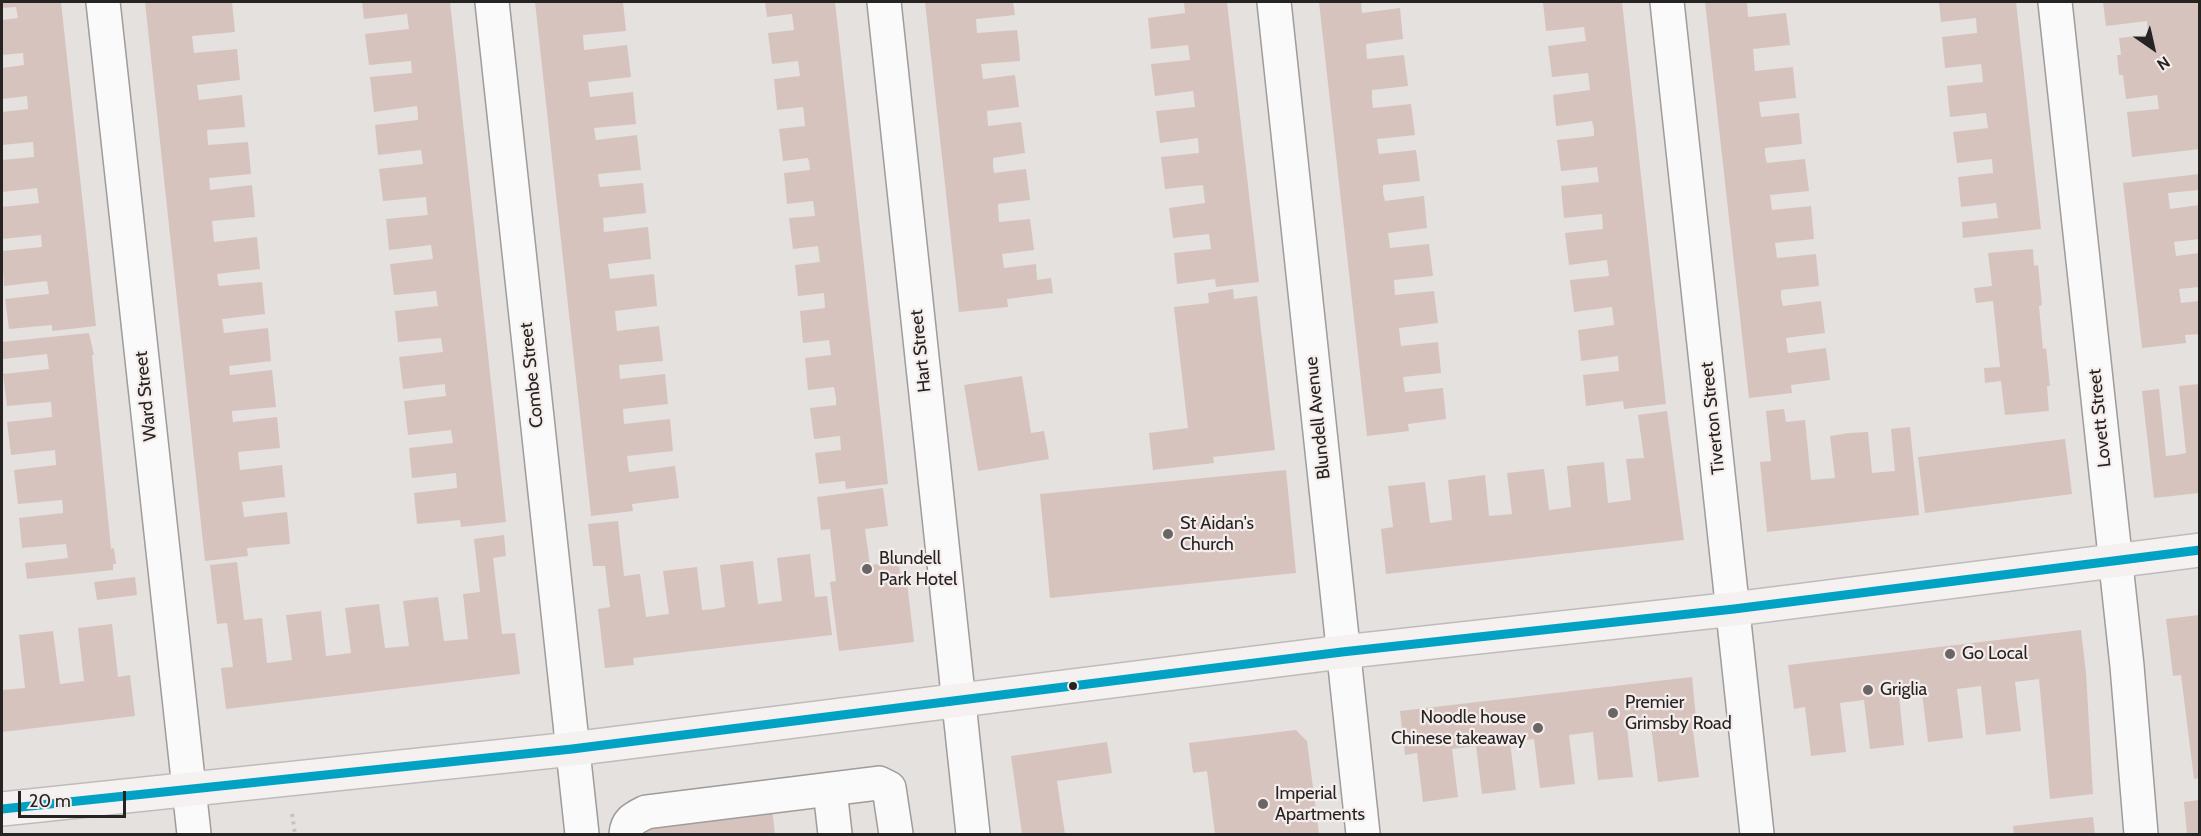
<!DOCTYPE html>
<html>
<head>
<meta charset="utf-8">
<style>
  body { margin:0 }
  #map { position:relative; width:2201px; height:836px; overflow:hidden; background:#e5e1df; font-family:Cabin,sans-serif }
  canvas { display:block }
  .frame { position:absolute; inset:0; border:3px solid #262423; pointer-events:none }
  .north { position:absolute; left:2123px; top:18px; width:60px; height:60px; -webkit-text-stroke:4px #f5edeb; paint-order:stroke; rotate:146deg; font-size:16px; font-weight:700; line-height:24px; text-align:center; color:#262423 }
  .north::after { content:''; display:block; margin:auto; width:21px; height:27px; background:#262423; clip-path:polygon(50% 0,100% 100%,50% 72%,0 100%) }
  .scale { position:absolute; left:18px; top:791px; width:108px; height:27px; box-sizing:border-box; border:3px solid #262423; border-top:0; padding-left:8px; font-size:18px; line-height:21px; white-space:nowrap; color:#262423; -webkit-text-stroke:4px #f5edeb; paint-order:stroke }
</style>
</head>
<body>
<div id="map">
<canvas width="2201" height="836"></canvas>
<div class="frame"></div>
<div class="north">N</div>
<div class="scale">20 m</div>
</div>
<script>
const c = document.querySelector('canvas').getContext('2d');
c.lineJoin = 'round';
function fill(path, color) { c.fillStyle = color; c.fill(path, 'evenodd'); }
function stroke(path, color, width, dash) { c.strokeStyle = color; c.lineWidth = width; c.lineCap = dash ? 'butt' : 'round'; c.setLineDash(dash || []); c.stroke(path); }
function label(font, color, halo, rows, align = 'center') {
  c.font = font + ' Cabin,sans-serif'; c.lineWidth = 4.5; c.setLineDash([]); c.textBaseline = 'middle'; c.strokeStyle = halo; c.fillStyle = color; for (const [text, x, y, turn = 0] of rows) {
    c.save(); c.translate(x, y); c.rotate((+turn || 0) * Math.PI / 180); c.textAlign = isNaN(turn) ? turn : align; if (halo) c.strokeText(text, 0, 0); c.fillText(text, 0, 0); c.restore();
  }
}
fill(new Path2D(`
  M2 2H61L96 326 52 331V325L9 329 5 299 49 294 47 281 4 286 2 251 42 247 41 235 2 239V207L39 203 37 188 2 192V160L34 157 33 142 2 145V112L28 109 27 96 2 99V68L24 65 23 53 2 55V20L18 18 16 7 2 8Z
  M145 2H232L235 32 192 36 194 53 237 49 240 80 197 85 199 100 242 95 245 127 207 130 208 145 248 142 251 174 209 178 210 190 252 185 255 217 212 221 214 242 257 237 260 269 217 274 219 286 262 282 265 314 222 319 224 333 268 328 271 361 229 366 230 375 272 370 276 407 232 411V413L233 422 277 417 280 448 238 452 240 470 282 465 285 497 242 502 244 517 287 512 290 544 247 548 248 556 205 561Z
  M362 2H450L506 522 461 527 460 520 417 524 414 493 457 488 456 473 412 478 409 448 453 443 451 430 408 435 404 401 446 396 445 389V384L403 389 399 357 443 352 441 338 398 342 395 311 438 306 436 291 394 295 390 264 433 259 431 245 389 250 386 219 428 215 427 209 426 197 383 201 379 169 423 164 421 150 378 155 375 125 418 120V114L417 106 374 112 370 77 412 73 411 61 369 65 365 34 409 29 407 14 364 19Z
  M535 2H579V3L623 2 626 31 583 35 584 50 627 45 631 77 588 82 589 89 590 97 633 92 636 124 594 128 596 140 637 135 641 170 598 174 599 182 600 187 643 183 646 213 603 218 604 232 648 227 651 259 608 264 609 271 610 279 654 274 657 306 615 311 617 331 659 326 663 361 619 365 620 379 665 374 668 404 623 409 624 424 670 419 673 451 627 456 629 472 675 466 679 498 632 504 633 511 591 516Z
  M765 2H835L888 484 846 489 845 481 819 484 815 453 841 450 840 436 814 439 810 408 836 405V398L834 387 808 390 805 358 831 355 829 340 803 343 800 311 825 308 824 293 798 296 795 265 820 262 818 246 793 249 789 218 815 216 814 208 813 201 787 204 784 173 810 170 809 162 808 158 783 161 779 129 805 126 804 114 803 107 777 110 774 79 800 76 798 61 772 64 768 33 794 30 792 14 767 17Z
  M925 2H1013L1015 15 976 19 977 33 1017 30 1019 46 1020 61 981 64 983 79 1015 75 1019 107 987 111 988 126 1021 122 1025 153 993 158V165L994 173 1026 169 1030 200 998 204 999 222 1030 219 1034 250 1002 254 1004 268 1036 264 1037 280 1051 278 1053 293 1007 299 1008 307 959 312Z
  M1184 2H1227L1259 282 1216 287 1215 279 1177 284 1174 253 1211 249 1209 234 1173 238 1169 208 1205 203 1203 185 1165 189 1161 157 1199 153 1198 138 1160 143 1156 111 1195 107 1193 91 1155 96 1151 64 1190 60 1188 45 1151 49 1148 18 1185 13Z
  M1319 2H1361L1362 13 1400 8 1403 39 1366 44 1367 59 1404 55 1408 86 1372 90V100L1373 108 1411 104 1415 135 1377 139 1379 154 1416 150 1420 181 1383 185V193L1385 201 1424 196 1427 228 1388 233 1389 240 1390 248 1429 244 1433 276 1394 280 1395 295 1434 291 1438 323 1399 328 1401 346 1438 342 1441 373 1403 377 1405 392 1443 388 1446 419 1408 424 1409 431 1367 436Z
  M1543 2H1622L1666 404 1624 409 1623 401 1586 406 1583 375 1619 371 1618 356 1581 361 1578 330 1614 325 1612 307 1574 312 1570 280 1609 276 1607 260 1569 265 1565 233 1603 229 1602 214 1564 218 1561 186 1599 182 1597 167 1561 171 1557 140 1594 136V129L1592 121 1556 126 1553 95 1590 90 1589 82 1588 73 1552 77 1548 46 1586 41 1584 27 1546 31Z
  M1705 2H1747L1748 17 1786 13 1790 45 1753 49 1755 71 1793 67 1796 98 1759 102 1761 117 1799 113 1802 144 1765 148V155L1767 163 1805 159 1809 191 1770 195 1772 210 1811 206 1814 239 1775 243 1777 258 1816 254 1819 286 1781 290V298L1783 306 1821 301 1825 333 1786 338 1788 353 1826 348 1830 380 1791 385 1792 393 1749 398Z
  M1939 2H2016L2041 229 1963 238 1962 222 1998 218 1996 203 1961 207 1958 177 1993 173 1992 159 1957 163 1953 132 1988 128 1987 121 1986 113 1950 117 1947 86 1983 82 1982 72 1981 64 1945 68 1942 37 1977 33 1976 18 1941 22Z
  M2103 2H2199V149L2132 157 2127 112 2159 109 2157 95 2126 99 2123 75H2119L2117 55H2121L2119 38 2148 35 2147 21 2106 26Z
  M2199 174V190L2168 193 2170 209 2199 205V239L2174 242 2176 256 2199 253V287L2179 289 2181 303 2199 301V334L2185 335 2186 343 2142 348 2123 183Z
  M2033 249 2034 266 2038 265 2042 305 2039 306 2043 349 2046 348 2050 386H2047L2049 411 2005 415 2001 381 1985 383 1984 368 2000 367 1993 301 1976 303 1974 288 1992 286 1988 253Z
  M1233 289 1234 299 1257 296 1275 450 1213 457 1214 463 1153 470 1149 433 1188 428 1174 307 1209 303 1208 293Z
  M89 333 94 355H92L111 549 114 548 116 564H113V570L27 579 25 563 68 558 66 544 22 548 19 518 63 513V507L62 500 18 504 14 470 56 465 55 450 11 455 7 422 52 417 51 402 7 406 3 374 49 369 47 354 3 359 2 342Z
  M1022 376 1031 433 1044 431 1049 459 978 471 964 385Z
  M2199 384V493L2154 498 2142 391 2159 389 2166 456 2176 455 2186 453 2179 386Z
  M1784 409 1786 422 1805 420 1811 480 1835 478 1830 436 1849 433 1868 432 1872 473 1895 471 1891 429 1910 427 1919 515 1767 532 1760 462 1771 461 1766 411Z
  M1667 411 1684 540 1386 574 1381 529 1393 527 1388 486 1425 482 1430 523 1452 520 1448 480 1485 475 1489 516 1512 514 1507 473 1544 469 1549 510 1571 507 1567 466 1604 462 1608 503 1631 500 1626 459 1644 458 1638 415Z
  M2065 439 2072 494 1925 513 1918 457Z
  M1286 470 1296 573 1050 598 1040 494Z
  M883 488 888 526 865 529 870 565 899 562 900 574H906L914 642 839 651 830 582 836 581 830 529 821 530 817 497Z
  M618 521 624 576 640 574 646 617 669 614 663 571 697 567 702 610 714 609 725 607 720 565 753 561 758 604 782 601 777 558 810 554 815 597 827 596 832 635 633 658 634 665 605 668 598 609 610 607 605 566H593L588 524Z
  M504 535 506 556 493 558 502 634 515 633 520 674 226 709 221 668 233 667 227 623 217 624 210 565 237 562 244 620 262 618 267 663 292 660 286 615 321 611 326 656 351 653 345 608 379 604 385 648 409 646 403 601 438 597 444 641 468 639 463 594 480 592 474 539Z
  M135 577 137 595 97 600 94 582Z
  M2199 615V778L2194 779 2181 675 2173 676 2166 619Z
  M112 624 118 677 130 675 135 716 2 732V690L25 688 19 635 53 631 60 684 84 681 78 628Z
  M2081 630 2086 673 2093 794 2050 799 2039 679 2015 682 2021 731 1986 735 1981 686 1957 689 1963 738 1945 740 1928 742 1922 693 1899 696 1904 745 1870 749 1864 700 1840 703 1846 752 1811 756 1805 707 1794 709 1788 665Z
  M1692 677 1697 729 1693 730 1699 777 1658 782 1651 725 1627 728 1633 777 1598 780 1593 732 1569 735 1575 784 1540 788 1534 739 1510 742 1516 790 1482 794 1476 746 1452 749 1458 797 1423 802 1417 753 1405 755 1400 711Z
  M1296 730 1307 741 1319 834H1215L1207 771 1193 773 1189 743Z
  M1107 742 1112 773 1057 781 1065 834H1022L1011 756Z
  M2199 800V834H2187L2184 802Z
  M772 809 775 834H645L644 825Z
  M2093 817 2095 834H2014L2013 826Z`), '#d7c3bd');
const minor = new Path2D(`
  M103 2 194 834
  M492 2 582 834
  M884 2 973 834
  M1274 2 1363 834
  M1667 2 1757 834
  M2055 2 2127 666 2141 834
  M830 790 835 834
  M626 834C627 821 634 818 646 812L879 783 889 788 896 834`);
const major = new Path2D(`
  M2 809 572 749 1342 652 1734 609 2200 550`);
stroke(minor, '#9f9c9b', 36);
stroke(major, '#bebcbb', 36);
stroke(new Path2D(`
  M292 814 295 834`), '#c4c2c2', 4, [3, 4.5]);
stroke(minor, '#fbfafa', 33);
stroke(major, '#f5f1f0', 33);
stroke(new Path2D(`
  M2 809 572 749 1342 652 1734 609 2200 550`), '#02a2c5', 9);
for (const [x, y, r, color] of [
  [1168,534,6,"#696665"],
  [867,569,6,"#696665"],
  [1950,654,6,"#696665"],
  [1073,686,5,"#262423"],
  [1868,690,6,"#696665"],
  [1613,713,6,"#696665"],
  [1538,728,6,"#696665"],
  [1263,804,6,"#696665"]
]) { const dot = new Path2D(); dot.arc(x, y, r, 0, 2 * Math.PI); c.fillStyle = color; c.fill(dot); stroke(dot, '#f5edeb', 2); }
label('18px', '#262423', '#f5edeb', [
  ["Hart Street",921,351,-96],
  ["Combe Street",532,375,-96],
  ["Ward Street",146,396,-96],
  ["Blundell Avenue",1318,418,-96],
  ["Tiverton Street",1713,418,-96],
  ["Lovett Street",2100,418,-96]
]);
label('18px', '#262423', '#f5edeb', [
  ["St Aidan's",1180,524],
  ["Church",1180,545],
  ["Blundell",879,559],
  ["Park Hotel",879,580],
  ["Go Local",1962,654],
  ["Griglia",1880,690],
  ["Premier",1625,703],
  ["Grimsby Road",1625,724],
  ["Noodle house",1526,718,"right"],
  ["Chinese takeaway",1526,739,"right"],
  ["Imperial",1275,794],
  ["Apartments",1275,815]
], 'left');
</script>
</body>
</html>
